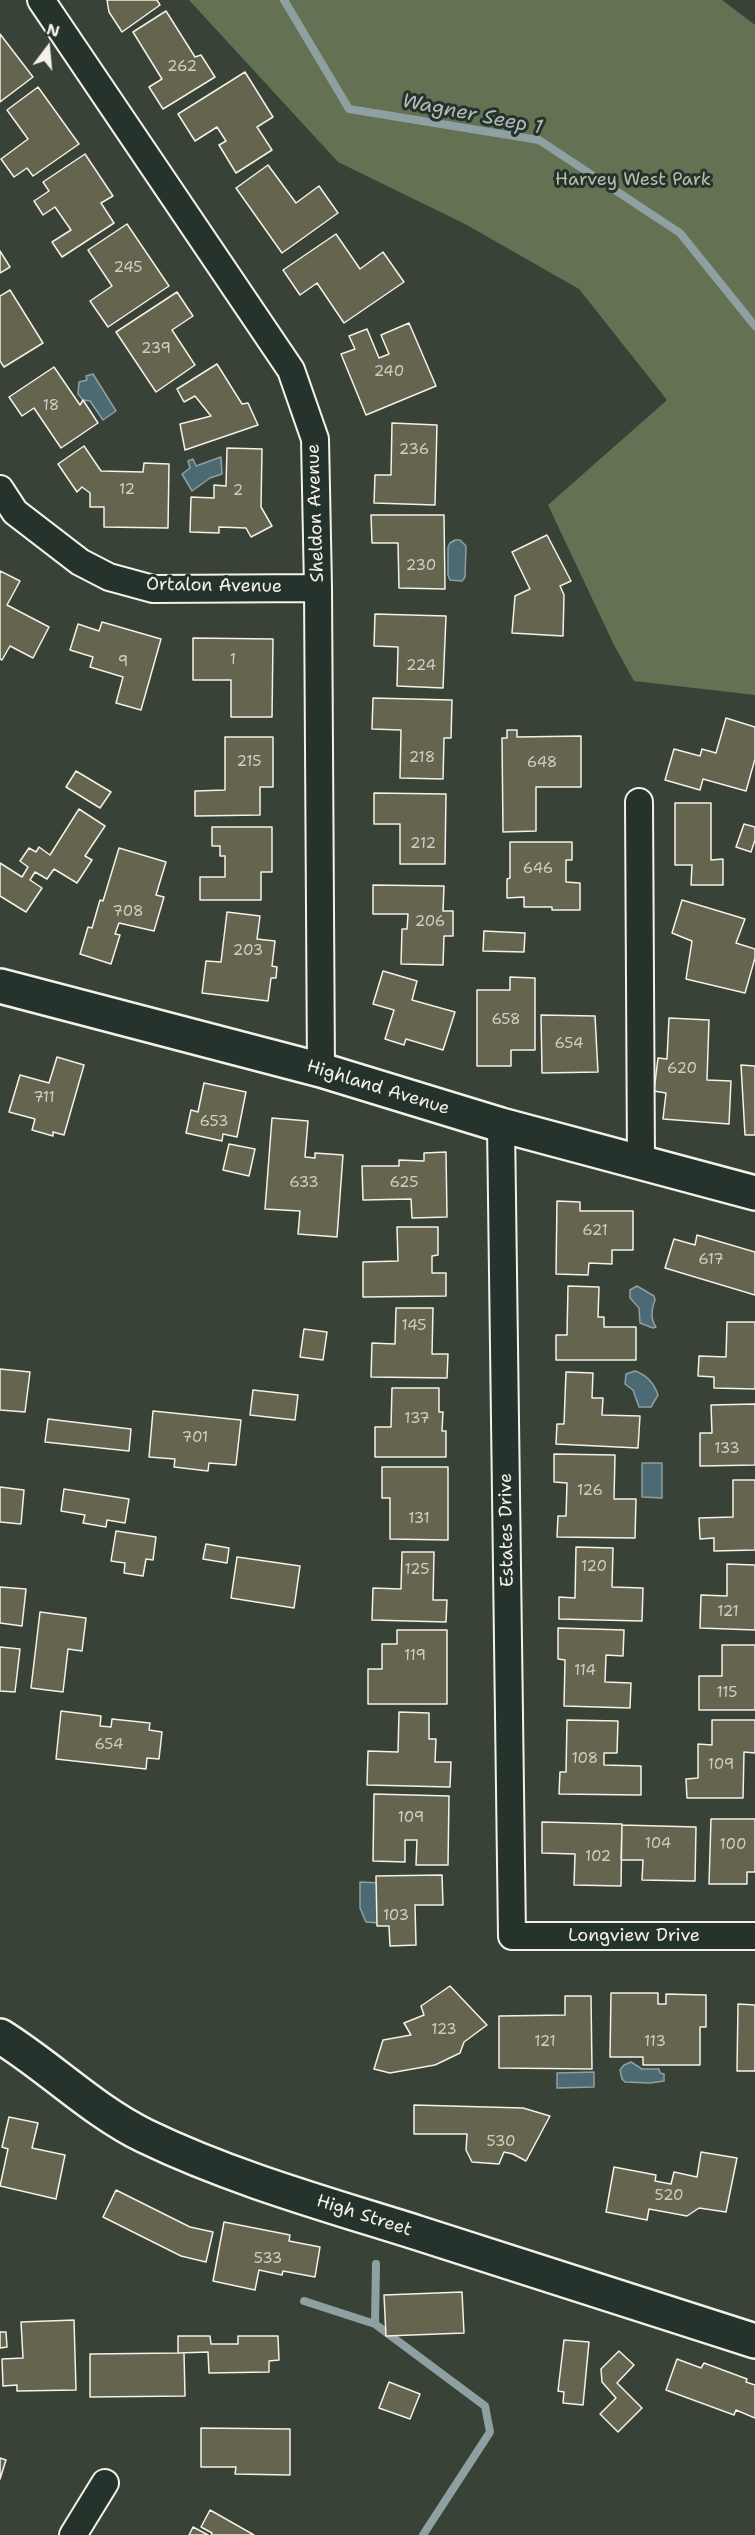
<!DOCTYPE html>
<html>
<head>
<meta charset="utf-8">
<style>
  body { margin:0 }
  #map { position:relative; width:755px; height:2535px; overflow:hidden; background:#394237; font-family:"Shantell Sans",sans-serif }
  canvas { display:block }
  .north { position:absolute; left:18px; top:18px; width:60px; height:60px; -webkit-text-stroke:4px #26332d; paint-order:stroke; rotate:16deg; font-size:16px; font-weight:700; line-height:24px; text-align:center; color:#f4f1e8 }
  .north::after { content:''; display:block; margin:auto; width:21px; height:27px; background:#f4f1e8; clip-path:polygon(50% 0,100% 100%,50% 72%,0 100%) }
</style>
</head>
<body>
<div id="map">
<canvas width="755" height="2535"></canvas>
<div class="north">N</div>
</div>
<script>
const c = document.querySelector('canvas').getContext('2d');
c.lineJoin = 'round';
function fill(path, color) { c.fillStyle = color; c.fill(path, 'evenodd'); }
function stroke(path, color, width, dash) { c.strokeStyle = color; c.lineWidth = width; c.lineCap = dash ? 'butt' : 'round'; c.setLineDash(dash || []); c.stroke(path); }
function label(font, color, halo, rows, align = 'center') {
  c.font = font + ' "Shantell Sans",sans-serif'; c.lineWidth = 6; c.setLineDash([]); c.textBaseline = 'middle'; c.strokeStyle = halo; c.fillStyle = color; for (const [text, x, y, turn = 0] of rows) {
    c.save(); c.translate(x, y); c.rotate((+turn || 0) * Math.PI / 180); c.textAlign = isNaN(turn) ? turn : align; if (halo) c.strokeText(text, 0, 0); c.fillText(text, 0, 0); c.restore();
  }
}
fill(new Path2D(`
  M189 0H722L755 25V695L634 681 614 645 548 505 667 400 579 289 465 224 338 162Z`), '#647253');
const water = new Path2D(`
  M93 374 116 411 103 420 90 401 83 400 78 394 79 382 87 380 86 376Z
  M221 457 222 474 210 478 192 491 182 474 190 468 188 461 193 459 196 466Z
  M455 540H460L466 546 465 577 462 581 450 580 448 575V547L450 543Z
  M637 1286 654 1296 655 1300C652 1308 650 1319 656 1327L653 1328 640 1323 639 1308 630 1298V1290Z
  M635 1371C647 1375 654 1383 658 1395L651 1407H639L633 1390 625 1384 626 1374Z
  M642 1463H662V1498L642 1497Z
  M360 1882 380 1883V1923L366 1922 360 1908Z
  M631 2062 642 2069H659L660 2073 664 2074V2081L650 2083 625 2082 622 2079 620 2070 624 2065Z
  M594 2072V2087L557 2088V2073Z`);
fill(water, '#4c6a73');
stroke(water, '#8fa0a2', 1.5);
stroke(new Path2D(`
  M284 0 349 109 539 140 680 233 755 326
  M376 2264 375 2324 485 2406 490 2432 423 2535
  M304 2301 375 2324`), '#8fa0a2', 8);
const building = new Path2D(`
  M107 0H157L160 5 122 32 109 12Z
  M166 11 195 57 201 55 215 77 163 109 149 87 162 79 133 32Z
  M0 34 33 77 0 102Z
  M245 72 273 117 257 127 272 150 236 173 219 145 226 141 217 127 195 141 178 114Z
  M38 87 79 144 33 176 27 168 14 177 1 159 28 139 7 110Z
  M85 154 113 196 101 203 114 223 62 257 52 242 71 230 55 207 43 215 34 201 49 191 43 182Z
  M268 165 296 203 319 186 338 213 282 253 236 188Z
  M127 224 169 286 108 327 90 301 112 286 88 250Z
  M336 234 360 269 383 252 404 282 344 323 317 283 300 295 283 270Z
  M0 251 10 267 0 273Z
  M10 290 43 343 4 367 0 361V296Z
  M177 292 193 316 172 330 195 365 156 392 116 332Z
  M409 323 436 386 366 415 341 354 355 349 349 336 367 329 379 358 389 354 381 335Z
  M217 364 242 404 248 403 258 425 185 450 180 424 211 416 195 396 184 402 177 389Z
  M54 367 80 405 83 400 98 423 61 448 34 408 22 416 9 397Z
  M392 423 437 425 435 505 374 503 375 475H391Z
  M84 446 101 471 143 472 144 463 169 464 168 528 104 527V507H90V493L82 487 77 492 58 464Z
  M227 448 262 449 261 507 272 526 251 537 246 528 219 527V533L190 532 191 497 214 498V485L226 486Z
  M371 515H444L445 589 399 588 398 543H372Z
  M547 535 571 581 560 586 564 595 563 636 512 633 515 596 530 589 512 552Z
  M0 571 20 581 7 605 49 627 33 658 10 646 2 660 0 659Z
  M375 614 446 616 443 688 397 686 398 647 374 646Z
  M102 622 161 639 141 710 116 703 123 677 90 667 93 657 70 650 78 624 99 631Z
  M193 638 273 639 272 717H231V680H193Z
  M373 698 452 700 451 738H444L443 779 400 778 401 730 372 729Z
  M726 718 755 727V759L746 791 703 779 700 790 665 780 674 749 700 756 702 749 716 753Z
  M507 730H517V737L581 736V787H536V831L503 832 502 738H507Z
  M225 737H273V787H260V815L195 816V791L225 790Z
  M76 771 111 792 100 808 66 787Z
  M374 793 446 794 445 864H400V824H374Z
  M675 803H711V860L723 859V885H691L692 865H675Z
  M79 809 105 826 85 856 92 860 77 883 54 869 47 879 35 872 30 880 42 888 26 912 0 896V863L22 877 28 867 20 861 29 848 36 852 39 847 50 855Z
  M744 824 755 827V840L751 852 736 847Z
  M212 827H272V872H261V900H200V877H225V856H220V846H212Z
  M510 842H572V860H566V882L580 883V910H552V907H524V897L507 898V879L510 878Z
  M119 848 166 862 156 895 164 897 154 931 119 923 115 934 120 935 111 964 80 954 88 927 92 928 100 900 103 901Z
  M373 885 444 886 443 911H453V936H444L443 965 401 964 402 929H407L408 914H373Z
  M682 900 745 919 736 943 755 949V958L745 993 686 979 692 941 672 933Z
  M227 912 260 916 257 939 275 941 272 966 277 967 276 978H271L268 1001 202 993 206 961 221 962Z
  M484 931 525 933 524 952 483 951Z
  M383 971 417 981 412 1000 455 1012 443 1050 406 1039 404 1045 385 1039 394 1010 373 1004Z
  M510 977 535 978V1050H511V1066H477V990H510Z
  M541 1015 595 1016 598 1072 542 1073Z
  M669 1018 709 1020 707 1080 731 1081 729 1124 663 1119 666 1093 654 1091 658 1058 667 1059Z
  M57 1057 84 1065 64 1135 53 1132V1136L32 1130 35 1119 9 1112 20 1075 49 1083Z
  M741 1065 755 1066V1135H745Z
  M204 1083 246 1092 237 1137 223 1134 222 1141 186 1133 191 1110 198 1112Z
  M272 1118 308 1121 305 1157 315 1158V1153L343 1155 337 1237 298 1234 300 1211 265 1209Z
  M229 1144 255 1149 249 1176 223 1170Z
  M446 1152 447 1217 412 1218 411 1199 363 1200 362 1166H399V1160L424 1161V1153Z
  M557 1201 580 1202V1211H633V1250H612V1264L589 1263 588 1275 556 1274Z
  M397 1227H438V1255L432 1256V1273H446V1296L363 1297V1262L398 1261Z
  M697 1235 755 1252V1295L665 1268 674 1239 695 1245Z
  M568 1286 599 1287 598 1317H604V1327H636V1360H556V1335H567Z
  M396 1308H433L432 1354H448L447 1378 371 1377 372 1343 395 1344Z
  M727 1322H755V1389L714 1388V1377L698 1376 699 1356 726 1357Z
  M304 1329 327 1332 323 1360 300 1357Z
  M0 1369 30 1372 25 1412 0 1410Z
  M566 1372 593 1373 592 1398H603L602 1415 640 1416 638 1448 556 1444 557 1424H564Z
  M392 1388H439V1412H443L442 1431H446V1457H375V1427H391Z
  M253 1390 298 1395 295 1420 250 1415Z
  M755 1404V1465L700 1466V1433H712L711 1405Z
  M153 1411 241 1420 236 1465 209 1463 208 1471 174 1467 175 1459 149 1457Z
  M48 1419 131 1429 129 1451 45 1442Z
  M554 1454 615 1455 614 1499H636L635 1538 557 1537 558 1516H566L567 1483 554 1482Z
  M382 1467H448V1540L390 1539V1498H382Z
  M733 1480H755V1550L714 1551V1538L700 1539 699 1518 733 1517Z
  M0 1487 24 1490 21 1524 0 1522Z
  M64 1489 129 1499 125 1523 107 1520 106 1527 83 1523 85 1515 61 1511Z
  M116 1531 156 1537 153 1560 146 1559 143 1576 124 1573 125 1563 111 1561Z
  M206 1544 229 1548 227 1563 203 1559Z
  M576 1547 613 1548 612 1587 643 1588 642 1621 559 1619V1597L575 1598Z
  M402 1552H434L433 1600H447L446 1622 372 1620 373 1588 401 1589Z
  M237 1557 300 1566 294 1608 231 1598Z
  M727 1564 755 1565V1630L700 1628 701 1595 727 1596Z
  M0 1587 26 1589 22 1626 0 1623Z
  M40 1612 86 1618 82 1651 68 1649 63 1692 31 1688Z
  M558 1628 624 1630 623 1656 606 1655 605 1682 631 1683 630 1708 564 1706 565 1660 558 1659Z
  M397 1630H447V1704H368V1669H382V1644H397Z
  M722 1645H755V1710H699V1676H722Z
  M0 1647 20 1649 15 1692 0 1691Z
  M61 1711 101 1716 100 1726 111 1727 112 1719 150 1723 149 1730 162 1732 159 1759 147 1758 146 1769 56 1759Z
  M399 1712 429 1713V1739H436L435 1762H451L450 1787 367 1785 368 1751 398 1752Z
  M567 1720 618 1721 617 1753H604V1765L641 1766V1795L559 1794 560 1772H566Z
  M712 1720H755V1753L744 1752 743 1798H687L686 1779 698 1778V1744L712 1745Z
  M374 1794 449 1796 448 1865H416L417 1840H405V1862L373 1861Z
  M711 1819H755V1872H747V1884H709Z
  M542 1822 622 1824 621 1886 574 1885 575 1854 542 1853Z
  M622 1825 696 1827 695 1881 642 1880 643 1860H621Z
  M442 1875 443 1905H415L416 1945 390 1946 389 1926H377L376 1876Z
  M450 1986 487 2025 464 2042 460 2053 435 2065 390 2073 374 2069 383 2040 411 2035 404 2023 424 2015 421 2006Z
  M611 1993H658V2004H666V1994L706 1995V2027H700V2065H643V2057H610Z
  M565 1996H591L592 2069 499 2068V2016L565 2015Z
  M738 2004 755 2005V2071H737Z
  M414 2105 523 2108 550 2116 526 2161 513 2154 504 2152 499 2164 472 2162 466 2150 467 2134H414Z
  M9 2117 38 2123 32 2148 65 2155 56 2199 0 2186 8 2149 2 2147Z
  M701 2152 737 2158 726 2212 699 2208 687 2216 649 2209 647 2220 606 2212 614 2167 656 2175 655 2181 671 2184 674 2172 697 2177Z
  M116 2190 190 2227 213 2232 206 2262 181 2256 103 2217Z
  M224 2222 290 2235 289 2241 320 2247 315 2277 283 2271 282 2275 259 2270 255 2290 213 2281Z
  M462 2292 464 2333 386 2336 384 2295Z
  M74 2320 76 2390 17 2391V2385L3 2386 2 2359 23 2358 21 2322Z
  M0 2332H6L7 2347 0 2348Z
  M178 2336H210L211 2344H238V2336H278L279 2360 269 2361V2372L209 2373 208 2352 178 2353Z
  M564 2340 589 2342 583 2405 563 2403 564 2392 558 2391Z
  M619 2351 634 2365 617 2383 642 2408 618 2432 600 2414 616 2398 602 2382 601 2369Z
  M178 2353H184L185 2396 90 2397V2354Z
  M677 2359 701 2368 704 2363 747 2379 746 2382 755 2385V2418L736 2410 734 2415 666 2390Z
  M389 2382 420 2394 410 2419 379 2408Z
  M201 2428 290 2429V2475L235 2474 236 2467H201Z
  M0 2458 6 2460 0 2479Z
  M210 2510 254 2535H211L212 2533 201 2527Z
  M193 2527 208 2535H189Z`);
fill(building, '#65644f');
stroke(building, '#f4f1e8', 1.5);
const street = new Path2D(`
  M41 0 291 370 315 439 318 588 321 1070
  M0 489 15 512 80 562 109 577 153 589 318 588
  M639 802 641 1162
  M501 1125 512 1936H755
  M73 2535 105 2483`);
const secondary = new Path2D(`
  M0 986 321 1070 501 1125 755 1193
  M0 2036C50 2067 92 2110 145 2136 232 2178 326 2204 418 2233 531 2269 643 2305 755 2341`);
stroke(street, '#f4f1e8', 30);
stroke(secondary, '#f4f1e8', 38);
stroke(street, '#26332d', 26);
stroke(secondary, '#26332d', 33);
label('15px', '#d0cec2', null, [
  ["262",182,67],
  ["245",128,268],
  ["239",156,349],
  ["240",389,372],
  ["18",51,406],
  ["236",414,450],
  ["12",127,490],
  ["2",238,491],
  ["230",421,566],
  ["1",233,660],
  ["9",123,662],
  ["224",421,666],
  ["218",422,758],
  ["215",249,762],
  ["648",542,763],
  ["212",423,844],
  ["646",538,869],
  ["708",128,912],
  ["206",430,922],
  ["203",248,951],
  ["658",506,1020],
  ["654",569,1044],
  ["620",682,1069],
  ["711",44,1098],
  ["653",214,1122],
  ["633",304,1183],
  ["625",404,1183],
  ["621",595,1231],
  ["617",711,1260],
  ["145",414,1326],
  ["137",417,1419],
  ["701",195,1438],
  ["133",727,1449],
  ["126",590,1491],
  ["131",419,1519],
  ["120",594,1567],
  ["125",417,1570],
  ["121",728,1612],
  ["119",415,1656],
  ["114",585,1671],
  ["115",727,1693],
  ["654",109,1745],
  ["108",585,1759],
  ["109",721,1765],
  ["109",411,1818],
  ["104",658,1844],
  ["100",733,1845],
  ["102",598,1857],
  ["103",396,1916],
  ["123",444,2030],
  ["121",545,2042],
  ["113",655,2042],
  ["530",501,2142],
  ["520",669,2196],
  ["533",268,2259]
]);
label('18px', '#babeac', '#26332d', [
  ["Harvey West Park",633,180]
]);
label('18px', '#f4f1e8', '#26332d', [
  ["Sheldon Avenue",316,513,-92],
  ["Ortalon Avenue",214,586,1],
  ["Highland Avenue",378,1088,17],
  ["Estates Drive",507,1530,-91],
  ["Longview Drive",634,1936],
  ["High Street",364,2216,18]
]);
label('italic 20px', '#b1bbb9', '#26332d', [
  ["Wagner Seep 1",472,115,11]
]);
</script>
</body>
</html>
